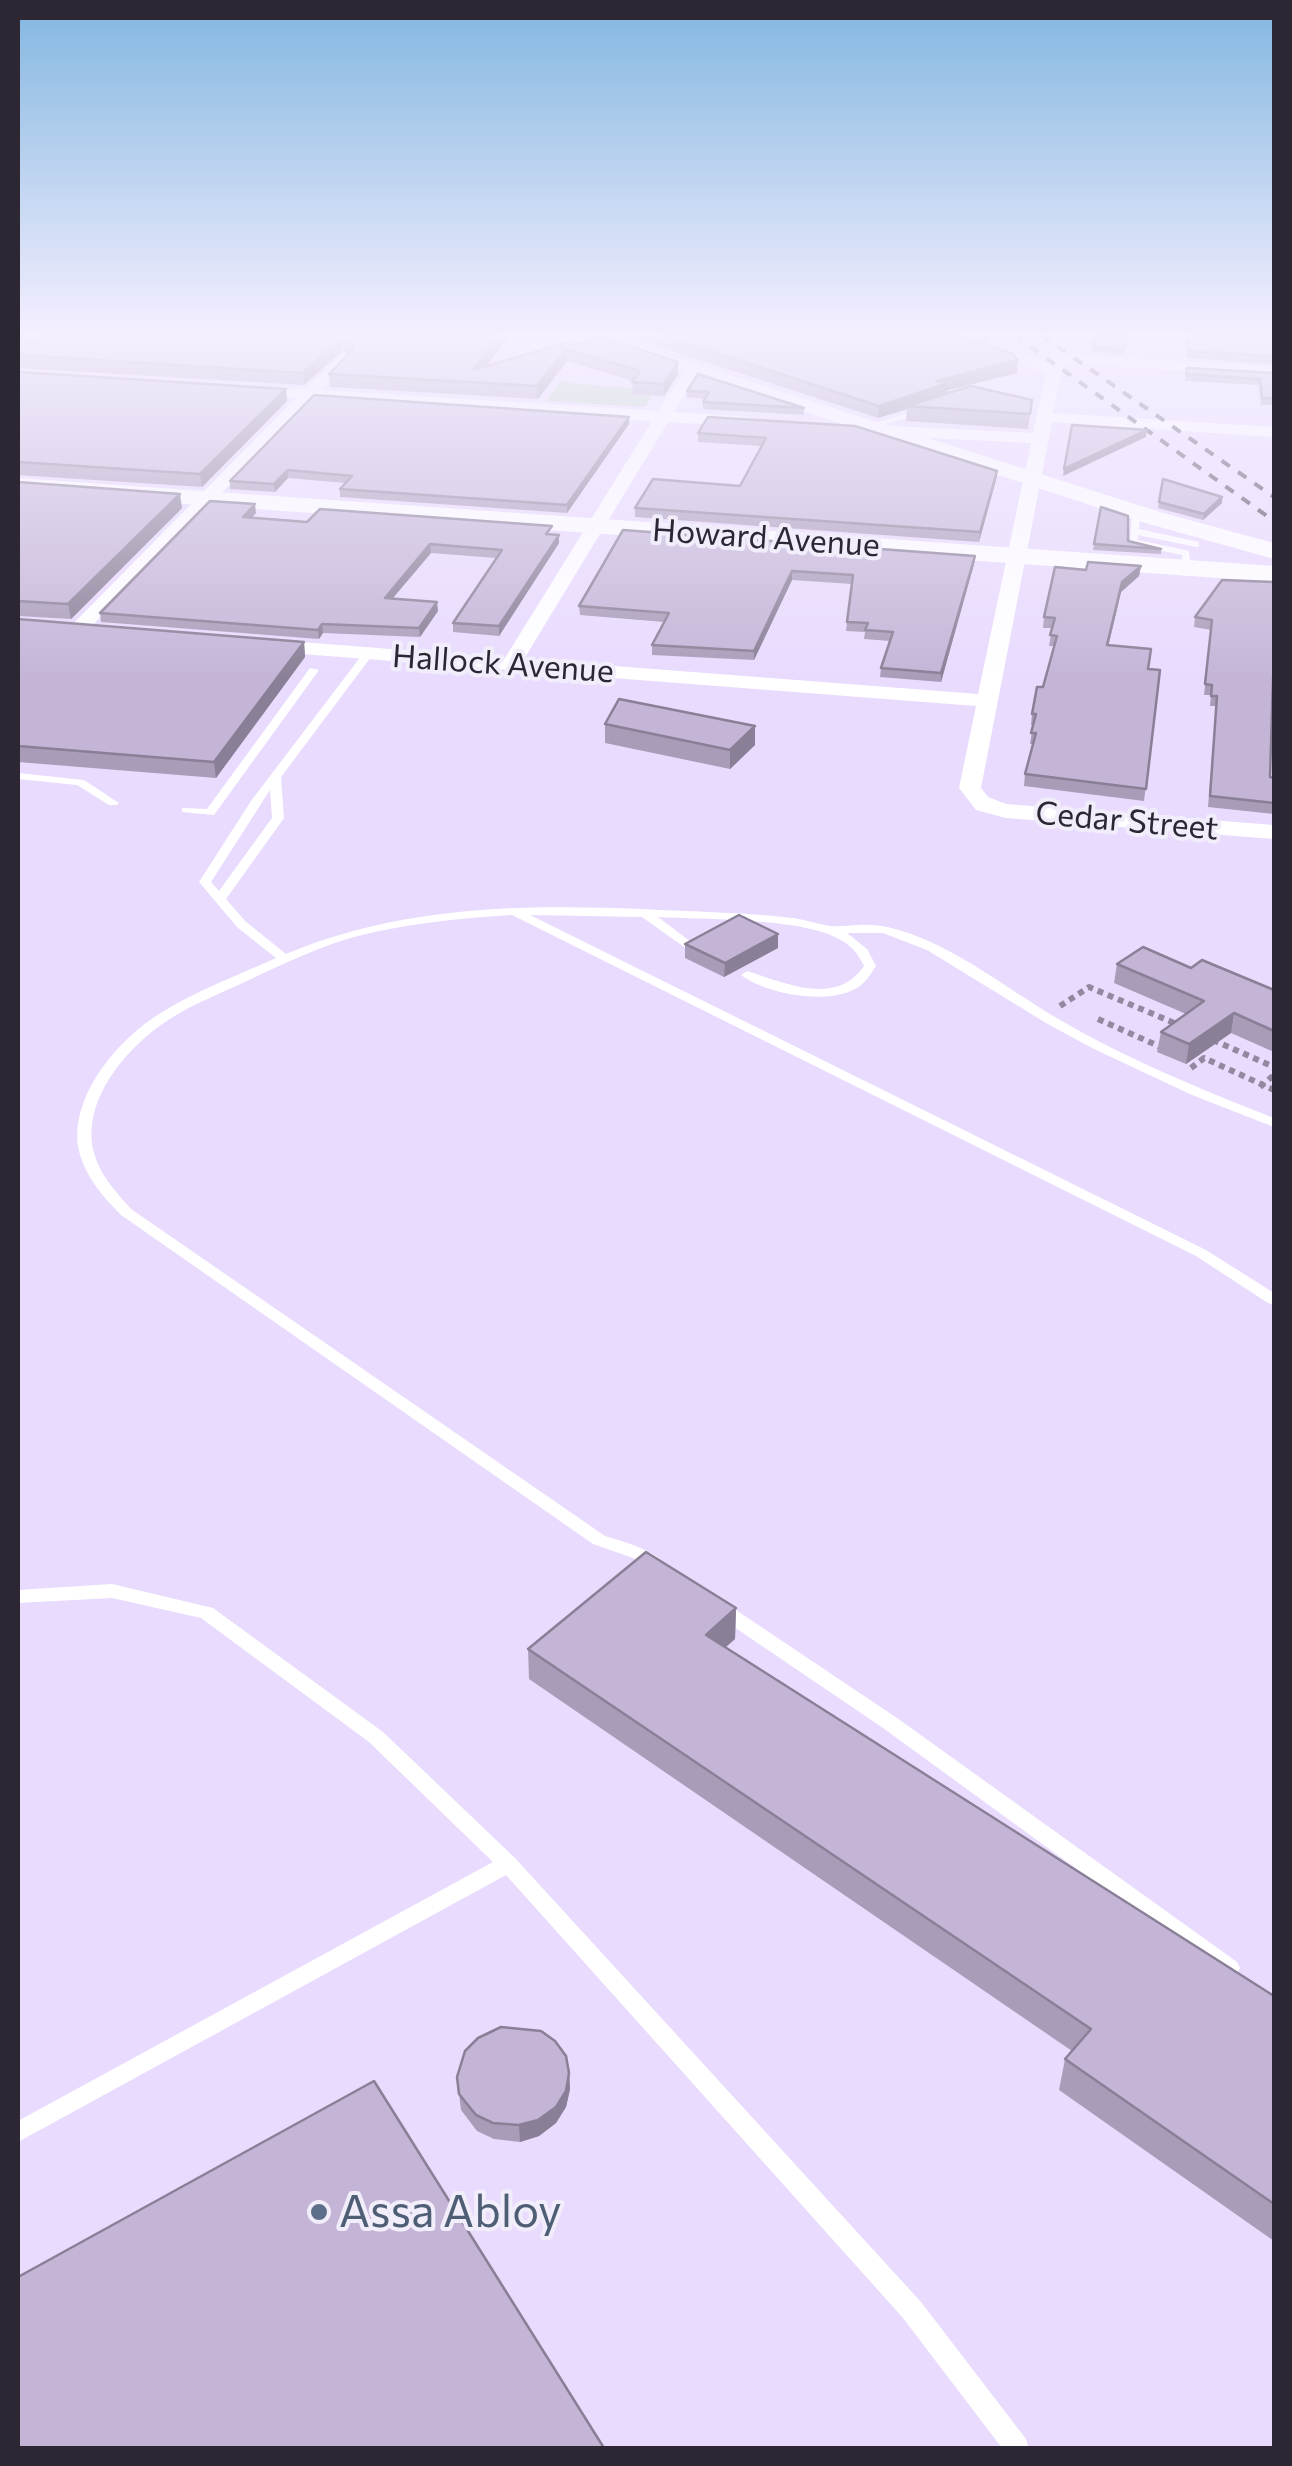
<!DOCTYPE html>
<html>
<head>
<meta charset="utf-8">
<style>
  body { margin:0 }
  #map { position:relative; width:1292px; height:2466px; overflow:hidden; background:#e9dbfe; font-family:Commissioner,sans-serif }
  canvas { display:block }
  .frame { position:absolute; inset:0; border:20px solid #2d2734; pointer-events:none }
</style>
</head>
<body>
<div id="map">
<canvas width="1292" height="2466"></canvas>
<div class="frame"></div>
</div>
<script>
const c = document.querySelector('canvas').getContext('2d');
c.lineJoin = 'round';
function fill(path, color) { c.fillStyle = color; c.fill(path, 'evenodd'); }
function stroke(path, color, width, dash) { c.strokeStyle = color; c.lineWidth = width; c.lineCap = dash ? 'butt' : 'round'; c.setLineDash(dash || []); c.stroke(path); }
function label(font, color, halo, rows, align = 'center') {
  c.font = font + ' Commissioner,sans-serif'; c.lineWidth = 8; c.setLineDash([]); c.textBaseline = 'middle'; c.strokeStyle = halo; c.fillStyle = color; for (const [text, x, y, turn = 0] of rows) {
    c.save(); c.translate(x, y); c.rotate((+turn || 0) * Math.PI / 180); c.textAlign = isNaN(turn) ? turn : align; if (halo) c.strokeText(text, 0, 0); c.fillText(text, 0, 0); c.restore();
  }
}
fill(new Path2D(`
  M560 382 656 390 645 407 546 401Z`), '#b0cfb7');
stroke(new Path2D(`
  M1060 1006 1089 987 1179 1025
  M1098 1019 1163 1048
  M1213 1040 1274 1067
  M1191 1068 1204 1058 1274 1090
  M1260 1087 1274 1075`), '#9288a0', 6, [6, 5]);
fill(new Path2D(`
  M510 335C525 335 535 346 550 349 555 350 560 350 566 351L547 354Z
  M922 409 926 411 925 413 867 429 863 427Z
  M1136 509 1140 512 1139 529 1199 542V546L1196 547 1138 535V540L1189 551 1191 570 1183 568 1182 555 1130 544 1132 512Z
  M365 651 374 653 281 777 284 818 226 899 245 921 286 954C399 906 522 904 642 909 692 912 743 912 793 918 806 920 818 924 830 926 838 927 850 925 860 925 878 924 894 928 911 934 963 953 1008 989 1055 1017 1124 1058 1200 1089 1274 1118V1127L1192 1095 1092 1048 1046 1023 927 950 883 933H847L867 949 876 966C870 975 865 984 855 989 826 1005 766 994 741 975L747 971C785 983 836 1007 864 966 859 956 854 948 844 942 809 917 704 920 658 917L691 942 693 945 687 949 642 917 530 915 1206 1250 1274 1293V1305L1268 1303 1196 1256 512 915C462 918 411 923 362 935 322 945 285 963 249 980 219 994 187 1006 161 1025 123 1052 81 1103 94 1153 100 1175 116 1192 131 1209L605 1536C626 1543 651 1548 666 1565L663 1570H651L633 1558 593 1544 121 1215C103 1197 85 1176 79 1151 68 1099 116 1042 156 1016 193 992 236 976 276 958L237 927 199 882 251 801ZM270 790 272 818 219 891 211 882Z
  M310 668 319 670 214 815 182 812V808L207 809Z
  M18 773 84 780 119 803 117 805H109L77 785 18 779Z
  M112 1584 213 1608 383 1732 515 1858 921 2302 1026 2439 1029 2448H1002L903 2318 506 1875 18 2142V2121L493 1862 369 1742 201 1618 112 1598 18 1603V1590Z
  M721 1602 727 1604 897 1718 1237 1962 1240 1968 1237 1974 1229 1977 1221 1974 883 1728 715 1614 712 1609 715 1604Z`), '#fff');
fill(new Path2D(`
  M926 335H951L1048 363 1054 335H1068L1065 354 1274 367V376L1063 363 1053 413 1274 427V437L1052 422 981 788 988 797 1006 804 1274 825V839L1006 818 976 810 959 788 976 706 263 651 253 645 263 639 505 658 652 421 313 399 84 634 77 636 67 630 296 398 245 395 237 390 239 387 305 389 343 354 351 359 321 390 658 411 686 368 691 366 699 371 674 412 748 417 756 422 748 427 668 422 524 659 978 694 1031 443 869 435 861 430 869 425 1033 433 1046 372Z`), '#fff');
fill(new Path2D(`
  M571 335H604L1160 512 1274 543V559L1142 522Z
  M18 478 1274 566V582L18 492Z`), '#fff');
stroke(new Path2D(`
  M1014 335 1274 521
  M1041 335 1274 497`), '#50495a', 4, [10, 10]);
fill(new Path2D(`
  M42 335H508V338L486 366 573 346 678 374 664 396 632 394 633 381 567 361 538 399 330 387 329 374 349 354 343 350 304 385 18 368V339L36 340Z
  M623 335H956L1017 373 948 390 947 394 1032 400 1028 429 906 421 907 409 878 418Z
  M966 335H990L989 342Z
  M1095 335H1127L1124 354 1092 352Z
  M1188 335H1274V364L1187 358Z
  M1187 368 1274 373V405H1261L1259 385 1185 381Z
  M18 372 287 401 202 487 18 475Z
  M698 374 804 408V415L703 409V402L705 399 687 397V391Z
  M314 395 629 424 567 513 340 497V489L345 483 288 478 275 492 230 489V481Z
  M708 417 997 471 996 480 979 542 635 517V508L740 486 761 446 698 442V433Z
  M1163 479 1222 497V503L1203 520 1158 508Z
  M18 482 182 508 71 619 18 616Z
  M1101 507 1128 541 1161 549V554L1093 550Z
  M256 513 252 518 307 522 552 534 559 543 499 636 453 632V623L496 558 431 553 393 598 438 611 420 637 323 633 319 639 101 622 100 613Z
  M623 530 975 556 974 564 941 682 880 677 881 668 890 641 864 639 865 632 846 631 852 584 792 580 754 660 652 655V645L664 622 580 615 579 606Z
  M1141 566 1139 576 1121 592 1108 646 1148 669 1160 670 1144 801 1024 786 1025 774 1033 744H1030L1033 725H1031L1032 714 1043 687 1054 646H1049L1052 628H1043L1044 617 1086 570Z
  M1222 580 1270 777 1274 778V814L1208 807 1216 706H1210L1211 695H1204L1211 630 1194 627 1195 617Z
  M18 619 304 642 305 657 216 778 18 762Z
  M605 724 755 726V745L730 769 605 743Z
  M685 944 778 948 724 977 685 958Z
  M1117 964 1191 968 1274 990V1052L1231 1033 1186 1064 1157 1052 1161 1032 1186 1014 1114 983Z
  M736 1608 735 1639 726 1647 1274 1996V2241L1059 2090 1065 2059 1072 2051 529 1679 528 1649Z
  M569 2073 570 2089 566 2107 556 2123 539 2136 520 2142 494 2139 477 2131 461 2110 457 2077Z`), '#a99cb9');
fill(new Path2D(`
  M500 335H508V338L473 382V370Z
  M342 338 343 350 304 385 303 373Z
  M566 349 567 361 538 399 537 386Z
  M1018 360 1017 373 948 390 947 396 907 406V409L878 418 879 406 936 381Z
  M678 362V374L664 396V384Z
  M286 389 287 401 202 487 200 474Z
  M629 417V424L567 513V505Z
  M1147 430 1146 437 1063 476 1064 469Z
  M288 470V478L275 492 274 484Z
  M997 471 996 480 979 542 980 532Z
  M180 494 182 508 71 619 68 604Z
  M1222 497V503L1203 520 1204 514Z
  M255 504 256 513 244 525 243 517Z
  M559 535V543L499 636V626Z
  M430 544 431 553 386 606 385 598Z
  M975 556 974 564 941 682V673Z
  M1141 566 1139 576 1121 592 1106 656 1122 582Z
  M792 571V580L754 660V651Z
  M437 602 438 611 420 637 419 628Z
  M322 624 323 633 319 639 318 630Z
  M304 642 305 657 216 778 214 762Z
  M755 726V745L730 769V750Z
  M778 934V948L724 977 725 963Z
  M1234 1013 1231 1033 1186 1064 1189 1044Z
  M736 1608 735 1639 705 1665 706 1635Z
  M569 2073 570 2089 566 2107 556 2123 539 2136 520 2142 519 2125Z`), '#897f96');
const building = new Path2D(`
  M42 335H500L473 370 572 341 568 347 602 337 678 362 664 384 632 382 640 371 566 349 537 386 329 374 353 349 352 344 342 338 303 373 18 355V339L36 340Z
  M660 335H956L1011 353 1018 360 936 381 948 383 879 406Z
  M1095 335H1127L1124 349 1092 347Z
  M1188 335H1274V356L1188 351Z
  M1187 368 1274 373V398H1262L1260 379 1186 374Z
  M18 372 286 389 200 474 18 462Z
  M698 374 804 408 703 402 709 392 687 391Z
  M971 386 1032 400 1030 414 907 406Z
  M314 395 629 417 567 505 340 489 352 476 288 470 274 484 230 481Z
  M708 417 855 426 997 471 980 532 635 508 653 479 740 486 766 438 698 433Z
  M1072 425 1147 430 1064 469Z
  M1163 479 1222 497 1204 514 1159 502Z
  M18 482 180 494 68 604 18 601Z
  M210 501 255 504 243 517 307 522 320 509 552 526 546 534 559 535 499 626 453 623 502 550 430 544 385 598 437 602 419 628 322 624 318 630 100 613Z
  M1101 507 1128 516V541L1161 549 1094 544Z
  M623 530 975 556 941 673 881 668 893 632 865 630 868 623 847 622 853 575 792 571 754 651 652 645 669 613 579 606Z
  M1088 562 1141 566 1122 582 1107 645 1151 649 1148 669 1160 670 1146 789 1025 774 1036 733H1031L1036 714H1032L1037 687H1043L1057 636 1050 635 1055 618 1044 617 1055 567 1086 570Z
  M1222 580 1274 582V648L1270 777 1274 778V803L1210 796 1217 696H1211L1212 685 1205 684 1212 620 1195 617Z
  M18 619 304 642 214 762 18 746Z
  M619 699 755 726 730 750 605 724Z
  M739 915 778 934 725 963 685 944Z
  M1143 947 1191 968 1202 960 1274 990V1031L1234 1013 1189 1044 1161 1032 1204 1001 1117 964Z
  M646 1552 736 1608 706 1635 1274 1996V2204L1065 2059 1091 2029 528 1649Z
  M501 2027 541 2031 555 2041 566 2056 569 2073 566 2091 556 2107 538 2120 519 2125 493 2123 476 2115 459 2094 457 2077 465 2051 478 2038Z
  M374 2081 604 2448H18V2277Z`);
fill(building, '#c4b5d7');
stroke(building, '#897f96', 2.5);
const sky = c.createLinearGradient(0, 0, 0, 681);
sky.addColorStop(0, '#81b6e0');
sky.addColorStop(0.49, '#f5efff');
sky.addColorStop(1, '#f5efff00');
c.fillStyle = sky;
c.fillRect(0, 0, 1292, 681);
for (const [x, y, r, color] of [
  [319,2212,10,"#5c6f8a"]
]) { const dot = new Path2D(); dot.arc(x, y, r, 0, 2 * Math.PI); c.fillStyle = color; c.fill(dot); stroke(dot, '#f2edfb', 4); }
label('32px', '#2d2734', '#f2edfb', [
  ["Howard Avenue",766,538,4],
  ["Hallock Avenue",503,664,4],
  ["Cedar Street",1127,821,5]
]);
label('45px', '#4e5e75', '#f2edfb', [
  ["Assa Abloy",339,2212]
], 'left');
</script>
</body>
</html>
